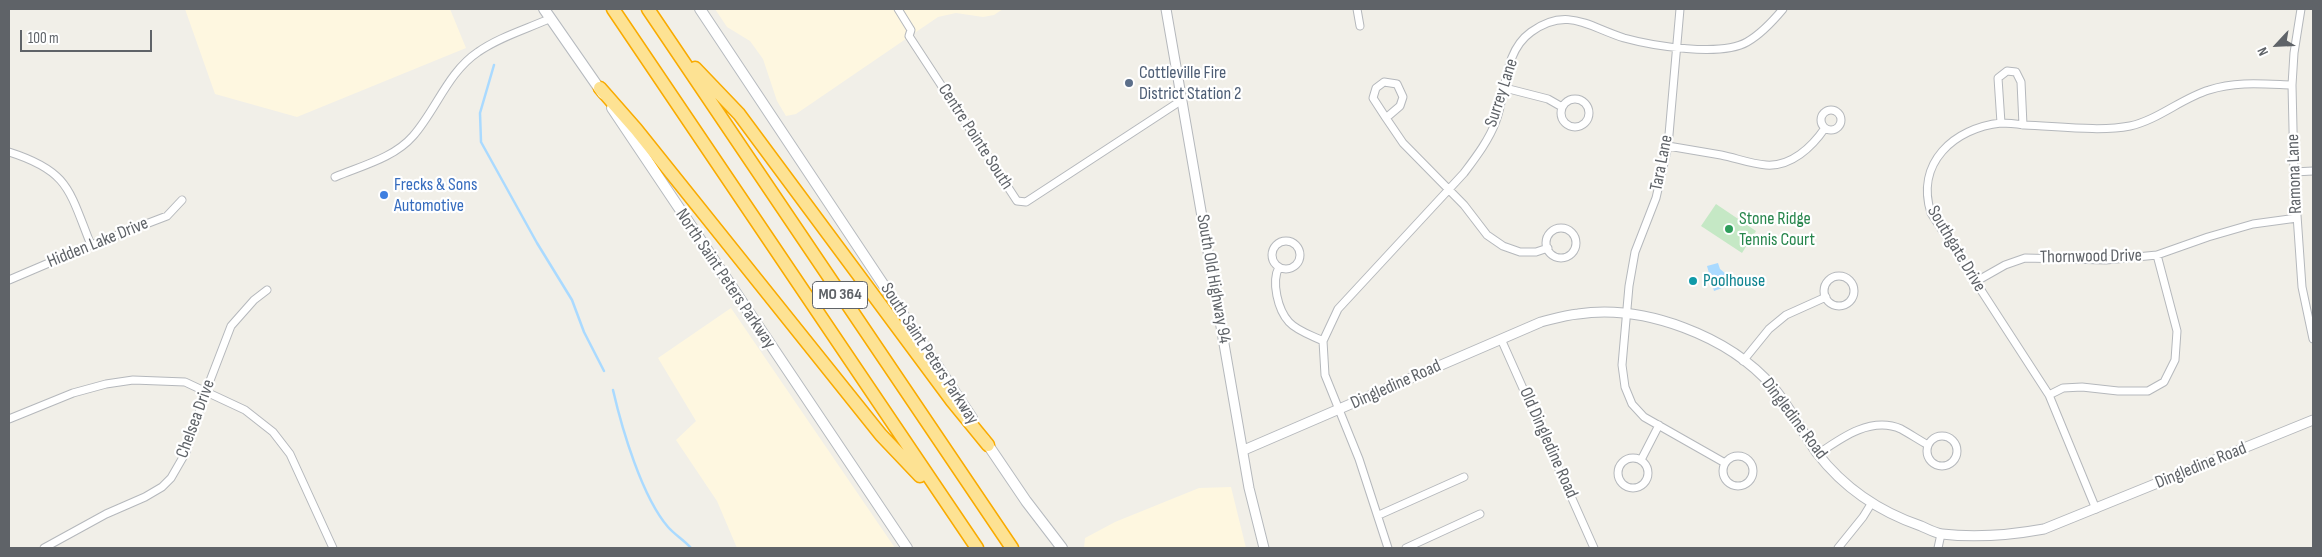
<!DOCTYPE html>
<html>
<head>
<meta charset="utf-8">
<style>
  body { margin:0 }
  #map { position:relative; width:2322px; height:557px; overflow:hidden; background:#f1efe8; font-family:"Sofia Sans Condensed",sans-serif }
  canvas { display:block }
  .frame { position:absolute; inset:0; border:10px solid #5f6368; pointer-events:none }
  .north { position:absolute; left:2252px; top:20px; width:50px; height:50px; -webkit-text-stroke:4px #fff; paint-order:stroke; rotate:245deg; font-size:14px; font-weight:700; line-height:20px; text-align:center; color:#5f6368 }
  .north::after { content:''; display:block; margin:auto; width:18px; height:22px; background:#5f6368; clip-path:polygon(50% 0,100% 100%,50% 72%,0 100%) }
  .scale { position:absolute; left:20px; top:30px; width:132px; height:22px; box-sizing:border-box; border:2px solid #5f6368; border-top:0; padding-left:6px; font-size:15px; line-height:18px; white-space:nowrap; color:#5f6368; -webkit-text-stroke:4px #fff; paint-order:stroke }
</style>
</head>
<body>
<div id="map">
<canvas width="2322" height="557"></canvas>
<div class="frame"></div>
<div class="north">N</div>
<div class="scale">100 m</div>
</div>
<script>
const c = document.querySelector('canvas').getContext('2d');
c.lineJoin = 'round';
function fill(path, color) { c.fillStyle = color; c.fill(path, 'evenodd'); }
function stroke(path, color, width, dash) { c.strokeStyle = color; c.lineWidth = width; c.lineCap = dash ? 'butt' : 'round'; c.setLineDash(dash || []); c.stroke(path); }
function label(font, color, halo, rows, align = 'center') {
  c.font = font + ' "Sofia Sans Condensed",sans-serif'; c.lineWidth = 4.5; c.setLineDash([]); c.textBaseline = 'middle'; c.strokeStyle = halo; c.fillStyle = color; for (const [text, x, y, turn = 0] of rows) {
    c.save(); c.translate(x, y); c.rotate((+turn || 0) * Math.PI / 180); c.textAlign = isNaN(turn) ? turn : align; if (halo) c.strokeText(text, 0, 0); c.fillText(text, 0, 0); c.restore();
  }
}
fill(new Path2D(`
  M185 9H450L466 48 297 117 215 94Z
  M715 9H1003L994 15 983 17 956 13 938 17 796 114 786 116 777 101 763 59 750 41 727 27Z
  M731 308 895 548H737L717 501 676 440 696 421 658 358Z
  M1231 487 1246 548H1084L1085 538 1115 522 1199 488Z`), '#fef7e0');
fill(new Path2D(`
  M1716 204 1756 231 1742 253 1701 226Z`), '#c5e8c5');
fill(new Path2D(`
  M1718 263 1720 269 1726 274 1723 280 1725 287 1714 291 1707 266Z`), '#aadaff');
stroke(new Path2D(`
  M494 65 480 113 481 142 537 243 572 300 584 332 604 371
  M613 390C622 429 642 497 668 527 675 535 684 540 691 548`), '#aadaff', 2.5);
const minor = new Path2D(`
  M898 9 911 30 909 36 1017 201 1026 202 1182 100
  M1357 9 1360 26
  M1680 9 1668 146 1656 198 1635 252 1629 286 1622 365 1625 387 1632 404 1644 417 1725 463
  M2301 9 2294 53 2292 85 2294 172 2302 287 2313 339
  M1384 82 1397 84 1403 97 1400 106 1386 118 1373 98 1376 88Z
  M1505 88 1548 99 1562 107
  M1561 113a14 14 0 1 1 28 0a14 14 0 1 1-28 0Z
  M1821 120a10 10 0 1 1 20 0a10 10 0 1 1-20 0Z
  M1386 118 1403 143 1464 205 1487 235 1503 246 1520 252H1536L1548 248
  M2001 123 1998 78 2007 71 2016 72 2021 82 2023 125
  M1668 146C1685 149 1703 152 1721 155 1736 158 1751 164 1766 165 1791 167 1812 147 1825 128
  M9 152C69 171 69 190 91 245
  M2294 172 2313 171
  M335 177C361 166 394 158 413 136 436 110 448 72 478 52 499 37 527 29 551 18
  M1546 243a15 15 0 1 1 30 0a15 15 0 1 1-30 0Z
  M1272 255a14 14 0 1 1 28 0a14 14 0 1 1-28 0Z
  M1279 267C1271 282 1278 310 1289 322 1297 331 1313 336 1323 341L1325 375 1359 459 1388 548
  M1824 291a15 15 0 1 1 30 0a15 15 0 1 1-30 0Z
  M9 280 91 245 167 216 182 200
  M1975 282 2005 265 2025 258 2106 260 2157 255 2208 237 2253 224 2297 218
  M1501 339 1594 548
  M1323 341 1338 309 1464 173C1476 157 1489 140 1496 121 1507 92 1503 52 1531 32 1567 6 1589 27 1624 38 1653 46 1721 57 1747 42 1761 34 1773 21 1783 9
  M1743 361 1769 329 1786 315 1826 297
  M2049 395 2063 388 2082 387 2118 391H2148L2164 382 2175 360 2177 331 2157 255
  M9 419 73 393 106 384 133 380 185 382 245 410 273 432 290 454 333 548
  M1927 451a15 15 0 1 1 30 0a15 15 0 1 1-30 0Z
  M1818 454C1841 438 1871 416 1901 429 1910 434 1919 440 1928 445
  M1723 471a15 15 0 1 1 30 0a15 15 0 1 1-30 0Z
  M1618 473a15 15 0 1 1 30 0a15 15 0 1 1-30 0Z
  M1641 460 1659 425
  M2096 509 2049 395 1931 213C1915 163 1954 128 2001 123 2008 123 2017 124 2024 125 2055 126 2100 132 2130 126 2158 120 2182 98 2209 90 2236 81 2264 84 2292 85
  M1379 515 1464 477
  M44 548 106 514 145 497 162 487 171 478 186 452 206 391 231 326 254 300 267 290
  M1406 548 1480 514
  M1838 548 1863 517 1871 504
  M1938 548 1941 534`);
const tertiary = new Path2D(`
  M1166 9 1249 488 1264 548
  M1244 450 1541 322C1553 319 1565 315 1578 314 1644 304 1729 336 1773 387 1790 407 1802 432 1817 453 1844 488 1880 512 1921 526 1928 529 1935 533 1942 534 1975 538 2011 535 2044 529L2313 420`);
const secondary = new Path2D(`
  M544 9 603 94
  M700 9 972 418
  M612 108 907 548
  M984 439 1026 501 1062 548`);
const motorway = new Path2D(`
  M613 9 977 548
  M648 9 1012 548
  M695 68 739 114 952 401 988 445
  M600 88 636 129 881 435 920 476`);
stroke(minor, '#b5b8bc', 9);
stroke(tertiary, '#b5b8bc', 11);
stroke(secondary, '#b6babf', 12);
stroke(motorway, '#f9ab00', 15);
stroke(minor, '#fff', 7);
stroke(tertiary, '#fff', 9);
stroke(secondary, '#fff', 10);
stroke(motorway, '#fde293', 12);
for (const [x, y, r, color] of [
  [1129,83,5,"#5c6f8a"],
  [384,195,5,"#3f7fe0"],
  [1729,229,5,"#2e9e5b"],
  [1693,281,5,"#0f9aa8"]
]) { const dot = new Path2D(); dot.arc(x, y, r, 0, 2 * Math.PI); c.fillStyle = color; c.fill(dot); stroke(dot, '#fff', 2); }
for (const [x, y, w] of [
  [840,295,55]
]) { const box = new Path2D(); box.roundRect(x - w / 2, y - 13.5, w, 27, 4); c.fillStyle = '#fff'; c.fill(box); stroke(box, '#5f6368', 1); }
label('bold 16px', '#5f6368', null, [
  ["MO 364",840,295]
]);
label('18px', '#4e5e75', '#fff', [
  ["Cottleville Fire",1139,73],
  ["District Station 2",1139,94]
], 'left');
label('18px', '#5f6368', '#fff', [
  ["Surrey Lane",1502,93,-72],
  ["Centre Pointe South",975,137,57],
  ["Tara Lane",1662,163,-79],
  ["Ramona Lane",2295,174,-92],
  ["Hidden Lake Drive",98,243,-22],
  ["Southgate Drive",1956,249,59],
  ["Thornwood Drive",2091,257,-1],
  ["North Saint Peters Parkway",725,279,56],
  ["South Old Highway 94",1213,279,80],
  ["South Saint Peters Parkway",929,354,57],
  ["Dingledine Road",1396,385,-24],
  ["Chelsea Drive",196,419,-70],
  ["Dingledine Road",1794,419,53],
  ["Old Dingledine Road",1548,443,66],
  ["Dingledine Road",2201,466,-22]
]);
label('18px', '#366cbe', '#fff', [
  ["Frecks & Sons",394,185],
  ["Automotive",394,206]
], 'left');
label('18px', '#27864d', '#fff', [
  ["Stone Ridge",1739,219],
  ["Tennis Court",1739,240]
], 'left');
label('18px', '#0d838f', '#fff', [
  ["Poolhouse",1703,281]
], 'left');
</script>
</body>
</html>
